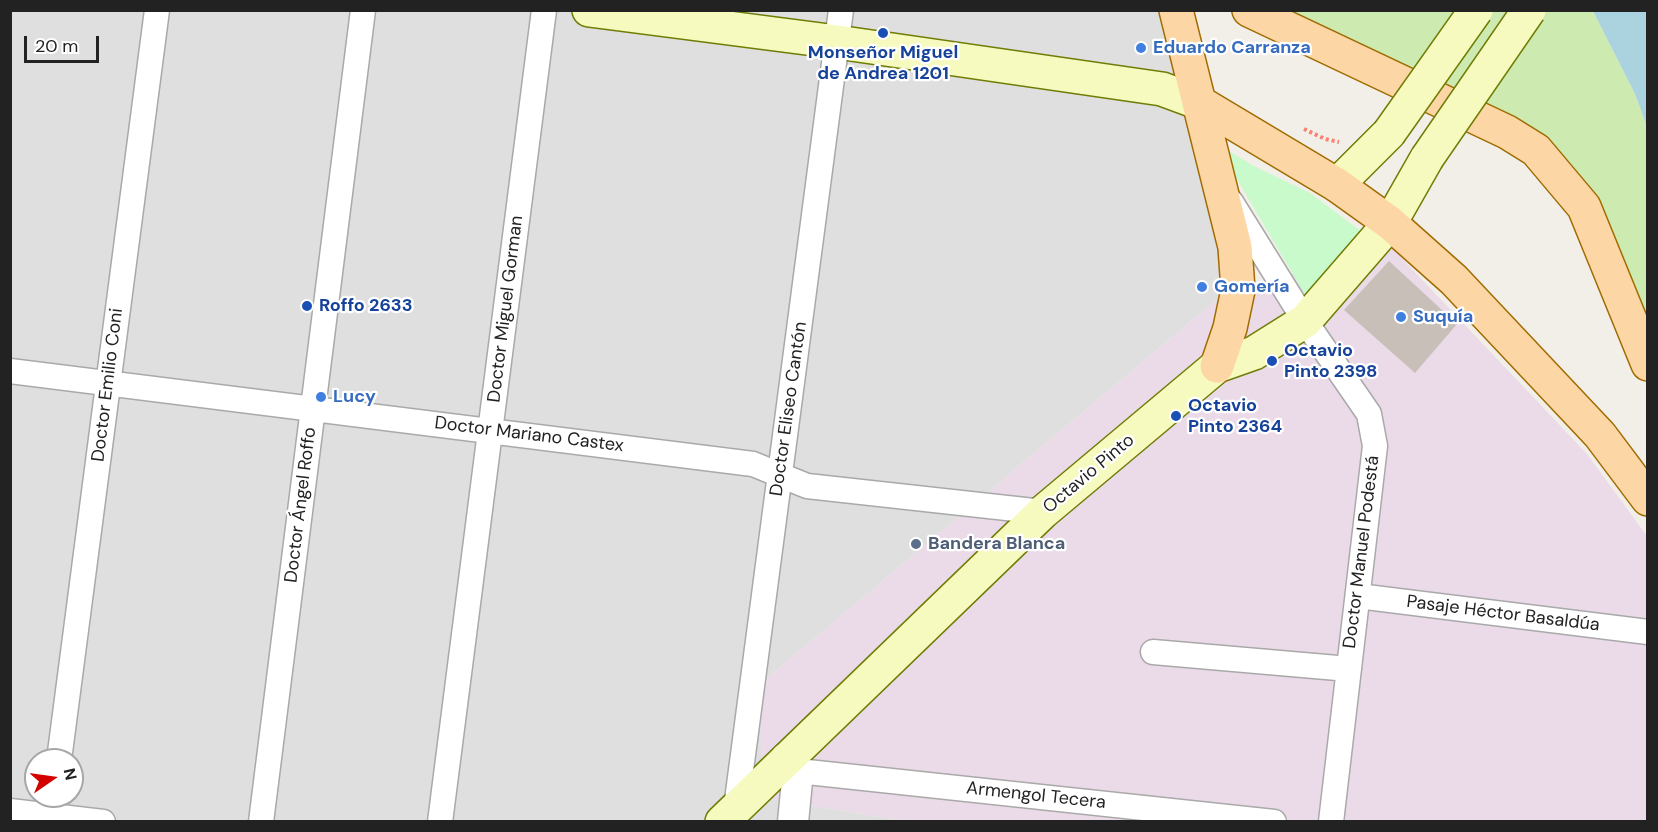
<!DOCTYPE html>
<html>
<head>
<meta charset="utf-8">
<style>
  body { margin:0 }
  #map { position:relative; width:1658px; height:832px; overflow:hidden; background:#f2efe9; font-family:"DM Sans",sans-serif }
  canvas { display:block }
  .frame { position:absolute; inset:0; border:12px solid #222; pointer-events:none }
  .north { position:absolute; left:24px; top:748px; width:60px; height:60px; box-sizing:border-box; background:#fff; border:2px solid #a7a7a7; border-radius:50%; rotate:77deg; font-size:16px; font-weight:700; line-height:24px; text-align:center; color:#222 }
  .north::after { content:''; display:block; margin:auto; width:21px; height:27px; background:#d40000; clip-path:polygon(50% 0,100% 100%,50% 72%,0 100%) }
  .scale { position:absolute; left:24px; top:36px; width:75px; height:27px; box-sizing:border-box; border:3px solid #222; border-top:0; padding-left:8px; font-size:18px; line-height:21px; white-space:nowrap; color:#222; -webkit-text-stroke:4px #fff; paint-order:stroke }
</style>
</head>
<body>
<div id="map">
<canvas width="1658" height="832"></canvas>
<div class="frame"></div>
<div class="north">N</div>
<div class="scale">20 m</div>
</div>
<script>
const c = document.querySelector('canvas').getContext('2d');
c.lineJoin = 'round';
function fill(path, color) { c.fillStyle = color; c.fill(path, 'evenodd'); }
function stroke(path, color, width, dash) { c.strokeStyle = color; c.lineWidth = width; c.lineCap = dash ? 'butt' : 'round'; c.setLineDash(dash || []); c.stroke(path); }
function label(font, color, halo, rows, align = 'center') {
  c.font = font + ' "DM Sans",sans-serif'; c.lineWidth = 4.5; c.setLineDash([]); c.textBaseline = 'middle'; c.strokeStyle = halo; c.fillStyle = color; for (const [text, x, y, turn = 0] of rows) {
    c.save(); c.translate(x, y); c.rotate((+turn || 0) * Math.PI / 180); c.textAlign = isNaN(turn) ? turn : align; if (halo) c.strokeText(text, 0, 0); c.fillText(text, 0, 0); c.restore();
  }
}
fill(new Path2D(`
  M10 11H1164L1228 290 758 686 765 798 904 821H11ZM36 760H72V796H36Z`), '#e0dfdf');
fill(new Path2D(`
  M1393 249 1587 454 1647 536V821H904L765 798 758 686 1228 290Z`), '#ebdbe8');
fill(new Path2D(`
  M1249 11H1593L1635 94 1647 127V364L1559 174Z`), '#cdebb0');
fill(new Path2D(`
  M1229 151 1252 165 1310 193 1365 234 1307 298 1235 176Z`), '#c8facc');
fill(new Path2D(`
  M1593 11H1647V127L1635 94Z`), '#aad3df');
fill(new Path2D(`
  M1389 261 1457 324 1415 373 1344 310Z`), '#c7bfb8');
const minor = new Path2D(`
  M1231 202 1305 321 1369 414 1375 446 1331 822
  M10 371 753 464 807 486 1043 512
  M1358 596 1648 632
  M1153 652 1349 669
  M59 760 157 10
  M798 771 1274 822
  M736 808 841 10
  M10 811 103 822
  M261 822 363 10
  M440 822 544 10`);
const tertiary = new Path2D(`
  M786 758 798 771 793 822`);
const secondary = new Path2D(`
  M589 10 837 42 1162 89 1200 103
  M1337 185 1389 133
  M722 822 1043 512 1217 366 1254 353 1305 321 1390 223 1427 158`);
const primary = new Path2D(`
  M1176 10 1235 247 1238 290 1230 328 1217 366
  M1249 10 1507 132 1536 150 1584 207 1648 364
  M1200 103 1337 185 1390 223 1454 280 1600 435 1648 499`);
stroke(minor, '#a9a9a9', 27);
stroke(tertiary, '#a9a9a9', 33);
stroke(secondary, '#707d05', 36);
stroke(primary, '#a06b00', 36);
stroke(new Path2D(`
  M1304 129 1325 139 1339 142`), '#fa8072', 4, [3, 3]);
stroke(minor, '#fff', 24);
stroke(tertiary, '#fff', 30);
stroke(secondary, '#f7fabf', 33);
stroke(primary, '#fcd6a4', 33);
const secondaryBridge = new Path2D(`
  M1389 133 1476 10
  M1427 158 1529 10`);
stroke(secondaryBridge, '#707d05', 36, []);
stroke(secondaryBridge, '#f7fabf', 33);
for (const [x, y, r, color] of [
  [883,33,6,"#1a4fb4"],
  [1141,48,6,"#3f7fe0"],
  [1202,287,6,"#3f7fe0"],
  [307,306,6,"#1a4fb4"],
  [1401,317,6,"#3f7fe0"],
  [1272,361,6,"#1a4fb4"],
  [321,397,6,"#3f7fe0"],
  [1176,416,6,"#1a4fb4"],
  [916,544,6,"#5c6f8a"]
]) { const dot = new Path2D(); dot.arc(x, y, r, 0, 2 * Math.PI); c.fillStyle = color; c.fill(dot); stroke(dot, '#fff', 2); }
label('bold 18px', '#366cbe', '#fff', [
  ["Eduardo Carranza",1153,48],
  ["Gomería",1214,287],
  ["Suquía",1413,317],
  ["Lucy",333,397]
], 'left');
label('bold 18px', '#164399', '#fff', [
  ["Monseñor Miguel",883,53,"center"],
  ["de Andrea 1201",883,74,"center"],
  ["Roffo 2633",319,306],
  ["Octavio",1284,351],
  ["Pinto 2398",1284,372],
  ["Octavio",1188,406],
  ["Pinto 2364",1188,427]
], 'left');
label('18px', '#222', '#fff', [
  ["Doctor Miguel Gorman",506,309,-83],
  ["Doctor Emilio Coni",108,385,-83],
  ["Doctor Eliseo Cantón",789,409,-82],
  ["Doctor Mariano Castex",529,435,7],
  ["Octavio Pinto",1089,474,-40],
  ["Doctor Ángel Roffo",301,505,-83],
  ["Doctor Manuel Podestá",1362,552,-83],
  ["Pasaje Héctor Basaldúa",1503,614,7],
  ["Armengol Tecera",1036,796,6]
]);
label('bold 18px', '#4e5e75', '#fff', [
  ["Bandera Blanca",928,544]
], 'left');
</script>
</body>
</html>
